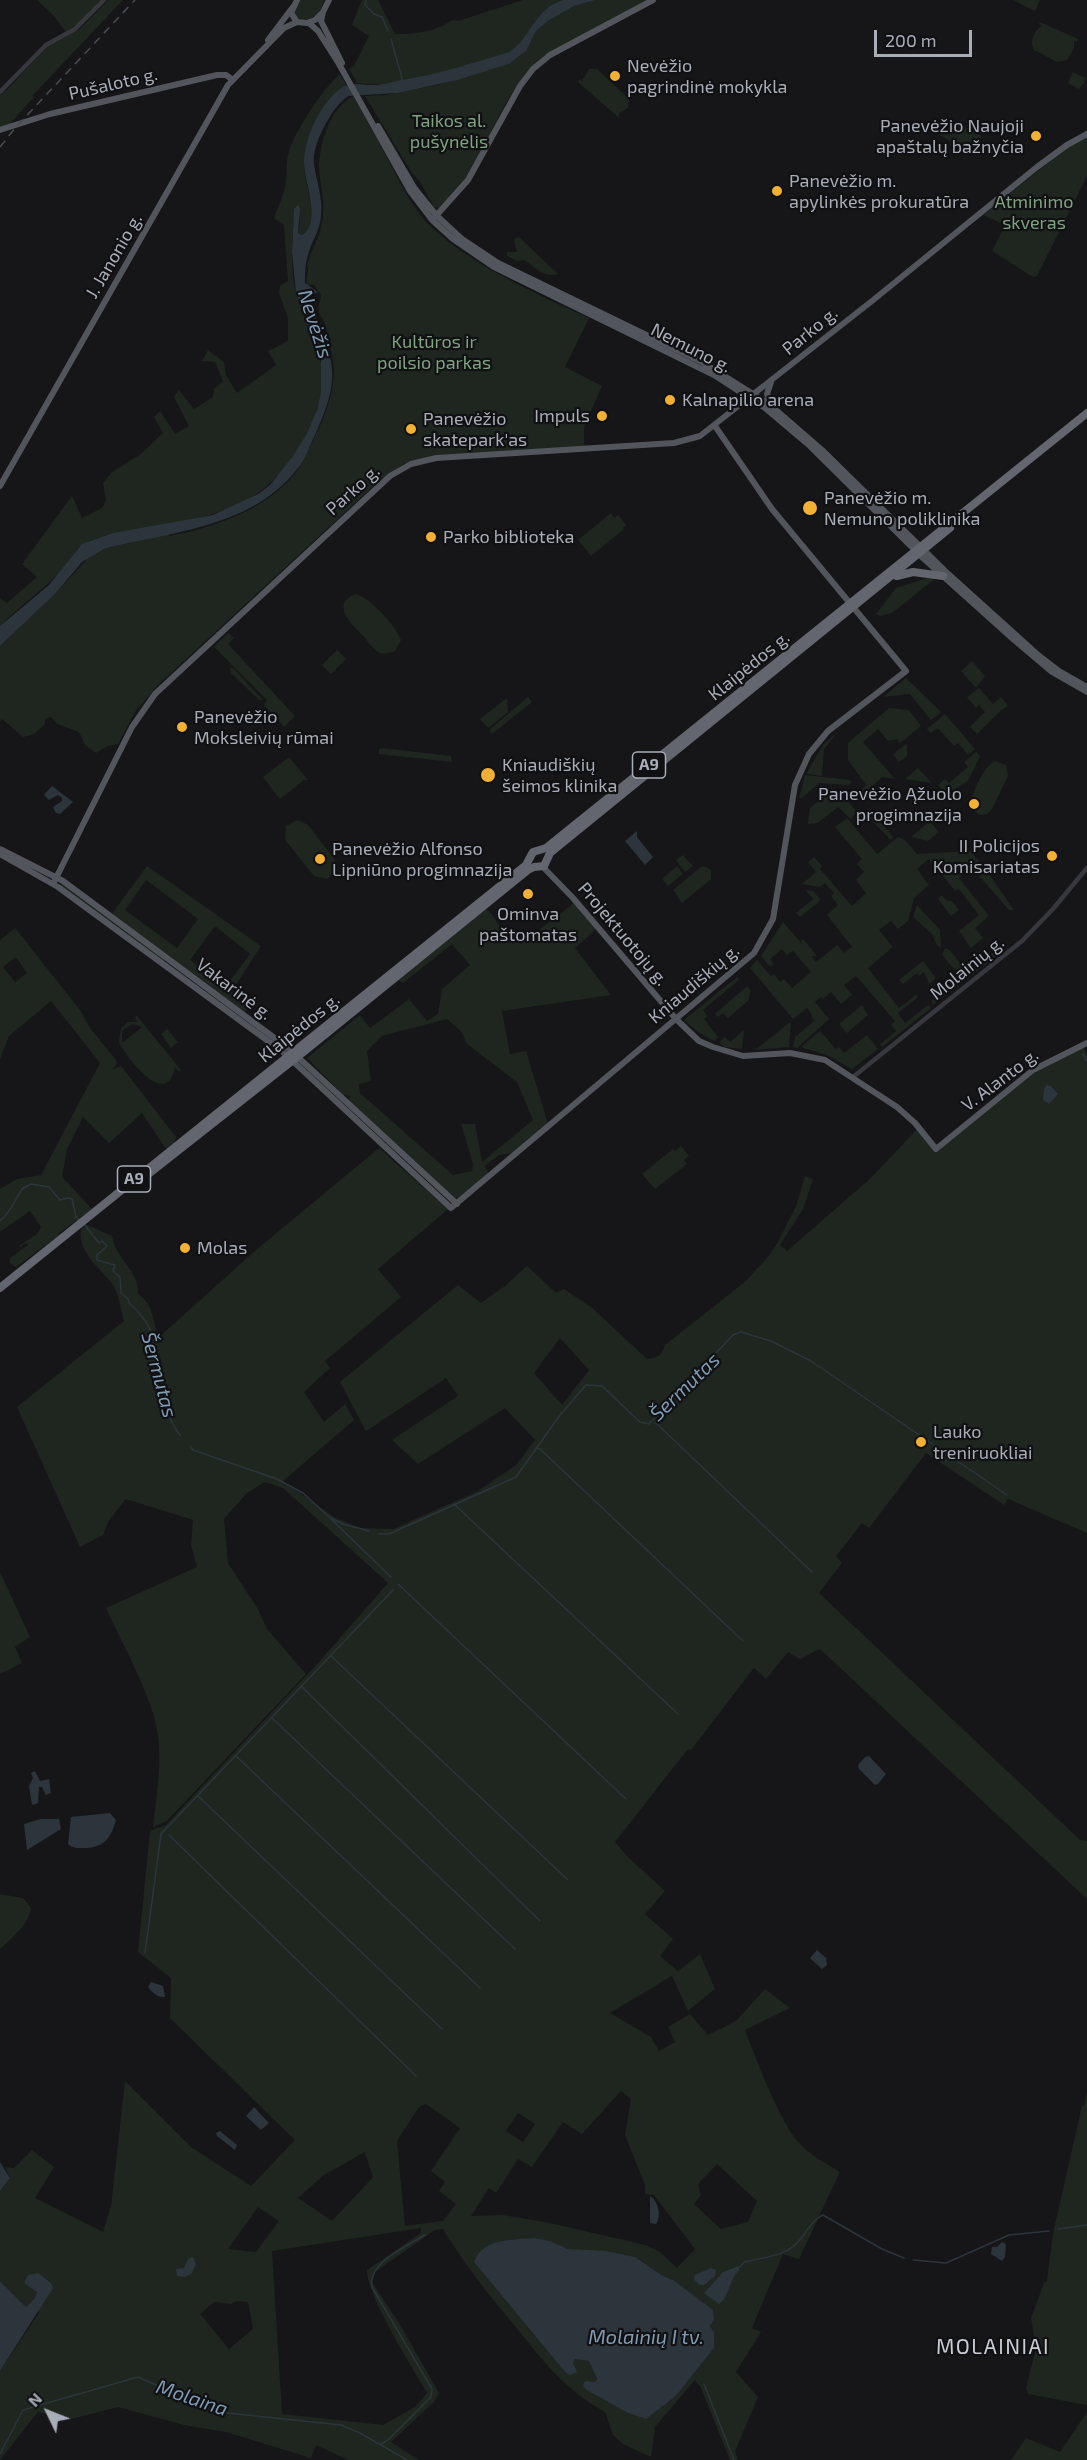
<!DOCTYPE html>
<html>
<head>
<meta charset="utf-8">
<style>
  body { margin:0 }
  #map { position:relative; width:1087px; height:2460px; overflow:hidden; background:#161618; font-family:"Exo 2",sans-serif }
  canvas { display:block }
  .north { position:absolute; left:18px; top:2382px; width:60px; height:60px; -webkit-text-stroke:4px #111113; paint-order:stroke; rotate:313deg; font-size:16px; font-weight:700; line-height:24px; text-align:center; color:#a8adb8 }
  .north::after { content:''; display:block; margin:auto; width:21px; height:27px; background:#a8adb8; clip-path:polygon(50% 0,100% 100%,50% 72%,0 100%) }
  .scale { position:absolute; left:874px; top:30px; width:98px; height:27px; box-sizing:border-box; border:3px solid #a8adb8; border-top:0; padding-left:8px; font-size:18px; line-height:21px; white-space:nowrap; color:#a8adb8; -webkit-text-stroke:4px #111113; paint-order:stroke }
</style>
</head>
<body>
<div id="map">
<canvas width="1087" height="2460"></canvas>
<div class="north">N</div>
<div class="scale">200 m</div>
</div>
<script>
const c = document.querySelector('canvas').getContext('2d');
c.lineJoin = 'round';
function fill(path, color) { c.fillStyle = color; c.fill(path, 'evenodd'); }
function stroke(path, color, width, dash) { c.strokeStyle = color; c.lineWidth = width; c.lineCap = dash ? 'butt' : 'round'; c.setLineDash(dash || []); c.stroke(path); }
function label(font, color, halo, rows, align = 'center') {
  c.font = font + ' "Exo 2",sans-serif'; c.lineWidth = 4.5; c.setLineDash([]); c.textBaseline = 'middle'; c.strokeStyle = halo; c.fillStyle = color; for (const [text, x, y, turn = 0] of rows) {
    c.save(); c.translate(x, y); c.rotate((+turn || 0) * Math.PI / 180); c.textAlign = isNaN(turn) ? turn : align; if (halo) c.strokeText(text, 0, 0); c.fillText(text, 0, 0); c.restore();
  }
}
fill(new Path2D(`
  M37 0H101L80 23 66 32 53 15Z
  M108 0H123L33 95 34 97 6 128 0 129V95L8 89 47 47 81 28Z
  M299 0H324C322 14 306 27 294 15V8Z
  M362 0H378L395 34C417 34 434 32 453 20L458 21 523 0H563C536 8 531 38 509 52 464 66 404 90 357 83L349 69 354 66 369 36 352 25Z
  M596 0H648L550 52C510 79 494 131 470 172 462 185 451 196 440 208L434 207 420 182 412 173 365 96 386 95 437 85 509 64 526 51 536 31 548 21 574 6Z
  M1013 0H1040L1035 11Z
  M1040 22 1078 39 1077 42 1074 41V48L1067 60 1057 62 1034 50C1029 41 1034 31 1042 26L1039 24Z
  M589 69H597L629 99 628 108 619 113V118L578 82 580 79 582 81Z
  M1073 72 1085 78 1087 74 1084 83 1079 89 1068 83Z
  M340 74 347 86C324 96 304 141 304 165 303 181 323 223 302 235L298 233 300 221 296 206 294 210C293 236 289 270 297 296 307 327 327 357 322 391 318 412 308 432 297 450 257 514 204 517 137 530 119 533 101 535 84 544 77 547 72 558 67 564 47 588 21 604 0 626V598L7 603 37 577 22 564 72 496 82 518 102 508 106 500 103 483 112 472 141 454 163 433 154 417 160 411 175 434 189 426 174 397 179 390 194 409 213 397 214 389 223 381 215 362 202 361 208 350 224 362 226 375 237 393 276 365 268 351 288 341V318L279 293 280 286 288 281 284 225 274 218C278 206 284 195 286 183 287 172 286 161 289 151 295 131 324 87 340 74Z
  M353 96C362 112 371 128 380 144 393 168 404 194 421 216 457 259 538 295 589 318L565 367 602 386 584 427V446L434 455 404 464 380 480 158 685 135 712 118 744 108 746 96 753 85 745 79 732 57 724 51 717 45 719V724L34 734 23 737 2 719 0 722V646L55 594 90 556 104 549 161 535 169 534V536C215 528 277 506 302 463 307 454 311 444 316 434 326 414 334 392 334 369 334 365 327 327 325 324 324 320 320 316 319 312 317 307 321 300 321 295L314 285H307C305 278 310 271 307 265 312 248 322 233 323 216 325 198 319 181 319 165 321 139 329 110 353 96Z
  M944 117 981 135 980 146C969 156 952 141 940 135L937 133V125Z
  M1087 136V176L1037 276 1033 277 992 251 1005 225 983 215 1068 147Z
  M516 237 520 238 558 274C541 278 536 267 524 260L517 261 507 256V252H517L514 240Z
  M611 513 614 518 618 515 626 525 623 528 624 529 591 556 578 540Z
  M927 578H936L892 613 880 616 876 614 896 588Z
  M355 594C368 595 397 627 401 640L395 651C390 653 386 655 380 653 374 651 368 641 363 636 352 624 330 605 355 594Z
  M228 633 234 638 228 644 295 716 284 727 264 705 267 700 214 647Z
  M337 650 346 659 331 674 322 665Z
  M972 661 985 676 976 688 961 671Z
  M230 668H233L263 700H259L231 673Z
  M906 678 941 712 931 720 910 694 883 697Z
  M979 688 993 704 1001 697 1008 706 1000 711 977 734 970 727 985 712 979 705 976 708 967 697Z
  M528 697 532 702 492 734 489 730Z
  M507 698 508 712 488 728 480 719Z
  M889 708 909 710 921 726 900 743 897 739 888 741 878 729 863 742 895 779 882 777 865 793 862 789 866 785 848 760V743Z
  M945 714 975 749 968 755 958 743 954 746 938 728 931 733 927 729Z
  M834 735 835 736 824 749 822 776 806 774 823 745Z
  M907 743V756L899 762 893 754Z
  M383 748 451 756 452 762 379 754V749Z
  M976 752 980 756 968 781 948 793 944 792 938 785 945 779 949 783 968 767 964 762Z
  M289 757 308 780H304L280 799 263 777Z
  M995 761 1006 765 1008 776 992 809 987 814 979 815 972 808C969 796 984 766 995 761Z
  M918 768 932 783 905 779Z
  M805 775 850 780 852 782 849 785 819 783 802 798H799Z
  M825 796 844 797 857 812 851 819 838 807 818 823 808 824 810 808Z
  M870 809 893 837 891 840 867 816Z
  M847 818 877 854 898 837 905 840 917 854 970 851 984 867 1014 910H1009L972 868 959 878 989 916 975 928 983 938 971 948 959 931 979 915 959 889 955 891 929 859 917 869 929 885 914 898 908 921 898 929 891 921 879 930 893 947 868 968 899 1008 916 995 918 997 898 1013 905 1023 928 1005 931 1008 882 1047 880 1044 896 1031 891 1025 895 1021 856 976 844 985 852 995 841 1004 831 992 823 999 821 997 815 1002 829 1019 797 1048 793 1047 795 1037 814 1021 811 1016 812 1015 807 1008 793 1019 750 968 757 960 771 976 774 974 780 982 784 979 792 988 811 972 793 951 787 955 782 949 770 959 774 964 770 967 761 956 783 922 803 945 801 941 803 939 817 956H811L816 962 837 945 844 953 852 947 827 915 838 905 831 896 834 893 825 883 820 887 802 884 816 872 808 862 814 857 822 866 820 869 852 906 866 893 856 880 864 872 857 864 862 859 835 827Z
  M298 820 308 825 335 860V872L327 879 314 876 285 840 286 826Z
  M930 821 939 832 928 841 911 837Z
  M683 855 693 866 685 872 676 860Z
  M147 866 261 946 232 991 254 1007 243 1012 111 915ZM146 880 198 919 177 948 125 910ZM215 926 250 954 226 986 190 960Z
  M677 866 683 874 668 886 662 879Z
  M701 867H706L711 870V879L682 903 673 890Z
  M62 883 165 959 163 962 60 886Z
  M808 890 813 891 821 900 800 917 796 913 813 899 806 891Z
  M942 895 947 901H952L959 910 951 916 938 899Z
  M574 903 596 929 575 948 611 995 502 1011 510 1054 526 1051 548 1124 514 1153 499 1155 485 1166 488 1172 486 1176 458 1199 454 1198 348 1100 350 1096 342 1094 307 1058 360 1015 370 1028 409 999 427 1021 438 1014 442 989 470 965 452 944 403 983 398 980 485 908C494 913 501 932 509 941L514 937 521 944ZM447 1019 461 1031 467 1044 517 1082 533 1120 482 1162 475 1124H461L473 1164 472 1171 453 1175 360 1093 359 1084 371 1081 367 1051 382 1036Z
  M917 905 940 930 941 948 936 944 933 935 913 917Z
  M15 928 80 1010 90 1028 116 1060 117 1064 112 1070 121 1066 176 1137 174 1143 166 1149 142 1113 109 1143 83 1117 67 1149 62 1177 92 1209 58 1234 59 1235 16 1267 10 1263V1258L28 1245 26 1243 20 1247 19 1246 37 1234 41 1227 30 1211 0 1232V1189L17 1179 41 1175 100 1063 51 1001 9 1036 0 1059V940ZM16 957 27 973 15 982 3 967Z
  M1000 947 1003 951 933 1005 931 1001Z
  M945 948 950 950 964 969 963 971C953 972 948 961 942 954Z
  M923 961 936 978 929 984 924 972 919 976 917 973 903 984 899 980Z
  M737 977 739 980 703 1010 707 1016 704 1019 718 1037 714 1041 698 1032 684 1020Z
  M747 986 751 991 748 1001 728 1018 723 1013 718 1017 715 1014Z
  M862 1005 868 1015 847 1033 839 1024Z
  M137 1016 181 1070 179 1072 175 1067C167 1111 126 1057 119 1042L121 1028 128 1022H138L135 1018ZM132 1024 142 1027 122 1043V1031Z
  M789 1023H791L789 1047 755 1050Z
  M167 1029 178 1042 171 1048 161 1034Z
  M744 1030 742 1049 725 1047 719 1043 725 1037 730 1042Z
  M820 1031 836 1049 839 1047 844 1053 867 1035 878 1049 852 1069 827 1055 803 1048 802 1046Z
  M1083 1047 1087 1054V1533L1008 1499 1004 1505 926 1453 869 1528 862 1523 836 1556 842 1563 819 1593 1080 1840 1087 1841V1899L820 1649 800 1659 788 1652 766 1679 754 1668 691 1750 688 1749 615 1842 629 1858 665 1891 645 1914 673 1939 660 1956 678 1971 700 1954 715 1989 688 2011 672 1976 610 2013 651 2037 659 2051 675 2042 668 2027 690 2014 708 2035 736 2021 765 1989 790 2008 745 2030C756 2058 781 2127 802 2146 813 2157 827 2164 840 2172L799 2259 783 2254 752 2328 761 2332 736 2372 758 2397 735 2451 738 2460H730L701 2388 695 2380 655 2427 651 2457 623 2444 613 2435 605 2412C565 2390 543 2361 515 2326 488 2294 465 2265 443 2229L435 2230 375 2272 372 2282 401 2326 439 2393 434 2402 391 2442 419 2460H349L316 2445 311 2458 226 2432 184 2425 118 2407 71 2419 38 2412 0 2460V2371L39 2313 37 2292 34 2299 26 2307 0 2281V2191L10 2178 5 2167 14 2168 32 2150 54 2167 35 2198 103 2232 111 2206 125 2081 191 2147 251 2186 295 2140 170 2018 171 1978 138 1952 150 1831 166 1825 178 1812 319 1662 388 1583 283 1488 265 1482 247 1493 224 1519 228 1563 258 1609 267 1629 306 1674 167 1821 153 1827C156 1798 162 1765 158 1736 154 1699 122 1644 106 1608L197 1567 191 1545 193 1520 126 1499 109 1520 103 1535 80 1547 17 1407 124 1321C121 1311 119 1294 113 1285 101 1268 77 1253 81 1229L87 1225 112 1236C115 1258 140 1272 138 1294 154 1305 153 1321 158 1338L256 1250 379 1148 448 1209 378 1269 401 1297 325 1361 330 1368 304 1392 324 1422 345 1404 354 1420 283 1481 334 1517 360 1528 393 1529 478 1491 516 1465 535 1440 505 1408 418 1464 392 1440 458 1396 446 1378 366 1431 340 1382 458 1285 481 1303 505 1286 527 1266 556 1293 564 1289 591 1307 647 1359C658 1358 661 1356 665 1345L746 1281 767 1258 777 1244 796 1206 805 1176 813 1179 803 1209 780 1245 787 1251 871 1178 919 1127 938 1151 1034 1073ZM560 1338 589 1370 562 1405 534 1373ZM621 2091 631 2099 625 2135 645 2185V2194L654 2195 695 2249 677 2268 660 2252 646 2245 545 2222 503 2215 471 2216 489 2188 496 2193 518 2159 532 2167 563 2122 582 2134ZM426 2104 460 2128 431 2171 445 2182 439 2191 456 2204 443 2221 405 2226 397 2141 419 2107ZM518 2113 535 2124 523 2142 506 2131ZM365 2152 373 2177 332 2221 298 2198 324 2175ZM717 2164 757 2201 748 2222 721 2229 694 2204 701 2195 698 2184ZM258 2207 279 2221 256 2252 228 2249ZM421 2228V2233L367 2270C367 2297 412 2366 427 2393L415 2407 383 2425 282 2414 272 2251ZM535 2238 550 2241 568 2249 635 2257 663 2276 673 2280 711 2321 710 2330 714 2348 676 2396 646 2419 628 2413 595 2382 597 2379 589 2361 575 2359 565 2372 474 2262C491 2236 507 2241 535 2238ZM237 2301 248 2302 253 2329 229 2349 200 2314 214 2302 231 2304Z
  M681 1146 689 1156 684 1160 687 1164 655 1189 642 1174 673 1149 675 1151Z
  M0 1572 30 1637 15 1647 22 1663 0 1674Z
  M0 1894 23 1898 31 1908C30 1923 11 1939 0 1949Z
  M1087 2092V2405L1028 2394 1026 2388 1036 2349 1031 2318 1044 2283 1047 2281 1053 2233 1082 2106H1084Z
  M1087 2412V2460H1011L1026 2438 1060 2452Z`), '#1e261f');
fill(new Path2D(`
  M563 0H596L574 6 548 21 536 31 526 51 509 64 457 80 398 93 348 96C332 107 311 145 314 165 317 183 323 198 321 216 320 231 311 242 308 255 305 264 305 274 305 283L318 292 311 295 309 299C315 320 331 349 332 369 334 391 324 415 315 435 310 444 307 456 301 464 256 528 172 531 104 549L82 562 55 594 0 646V626L49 585 82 544 113 533 213 515 258 494 270 485 293 456 307 433 317 410 321 393V359L296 293 292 252 294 209 298 205 300 209 298 233 302 235C323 223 303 179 304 161 305 137 320 104 340 89 353 80 362 86 375 85 384 85 394 81 402 80 439 74 473 63 509 52 531 38 535 8 563 0Z
  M52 786 73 802 60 814 56 813 53 807 62 801V798L58 795 49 800 44 795Z
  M637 831V837L653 857 645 865 625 841Z
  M1047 1085 1051 1086 1058 1094 1049 1104 1043 1100 1044 1089Z
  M869 1756 886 1774 878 1784 875 1785 859 1769 858 1765 865 1757Z
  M35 1771 40 1781 49 1779 51 1793 46 1795 42 1787H39L38 1803 32 1805 29 1786 33 1778 31 1773Z
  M110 1813 116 1820C111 1837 105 1847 86 1848 79 1848 74 1849 68 1844L71 1817Z
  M41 1819H59L61 1829 27 1850 24 1824Z
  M817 1950 826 1958 827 1965 822 1969 810 1958Z
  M151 1982 163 1986 165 1997C159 1998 151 1992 148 1987Z
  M254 2107 269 2123 261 2130 246 2116Z
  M220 2131 237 2145 235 2150 217 2136 216 2133Z
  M0 2162 10 2178 0 2191Z
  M650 2196C658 2201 662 2216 656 2224L650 2223Z
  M535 2238 550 2241 568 2249 606 2251 635 2257 663 2276 673 2280 713 2310 714 2320 710 2326 714 2333V2348L676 2396 646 2419 628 2413 587 2390 583 2386 585 2381 595 2382 597 2379 589 2361 575 2359 573 2363 577 2372 570 2375 565 2372 474 2262C483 2237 514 2240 535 2238Z
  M1002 2242 1006 2244 1005 2257 1002 2261 991 2254 992 2247H997Z
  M193 2257 196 2264 192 2273 185 2277 177 2276 176 2269 184 2268 188 2259Z
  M739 2266V2270C728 2282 730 2296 719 2304L704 2293 723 2272Z
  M711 2268 716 2270 715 2276 704 2285H699L694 2279 695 2275Z
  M38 2273 51 2283 53 2288 0 2371V2281L26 2307 34 2299 37 2292 24 2283 28 2275Z`), '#2c353c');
stroke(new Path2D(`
  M366 0 365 5 374 14 382 17 388 31
  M391 39 403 82
  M1083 1054 1087 1061
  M0 1221C11 1212 15 1200 22 1189L31 1184 49 1187 60 1200 68 1198 72 1199 76 1217 80 1221
  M84 1224 99 1243 102 1241 107 1246 97 1255V1260L115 1265 113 1271 120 1277 121 1293 128 1299 129 1303C143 1315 154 1332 156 1351 156 1357 153 1363 154 1369 158 1388 168 1420 180 1435
  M655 1422 812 1572
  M190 1446 193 1450 277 1479 303 1493 329 1517 343 1524 369 1531
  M536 1448 540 1449 743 1641
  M455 1505 678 1714
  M331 1519 391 1577
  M379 1534H389L516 1477 560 1415 586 1385 602 1386 640 1422 649 1424 733 1335 741 1332 771 1341 811 1361 1007 1495
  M398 1584 626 1799
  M331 1656 568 1880
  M301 1686 540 1921
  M272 1718 515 1949
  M236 1756 480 1988
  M198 1796 442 2029
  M169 1835 416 2076
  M145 1953 161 1834 393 1590
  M1058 2229 1087 2225
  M913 2260 946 2263 1009 2235 1049 2231
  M740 2267 744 2262C761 2258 785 2256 797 2243 807 2233 810 2221 823 2215L882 2249 904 2258
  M704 2384 734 2460
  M381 2444 388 2440 431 2397 432 2389 372 2287C367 2263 407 2246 425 2235
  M0 2454 23 2410 138 2377 218 2412 341 2425 360 2433 407 2460`), '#2c353c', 1.5);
stroke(new Path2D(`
  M0 92 46 45 75 29 104 0
  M853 1077 1022 941 1053 909 1087 868`), '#37383d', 4.5);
stroke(new Path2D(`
  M323 12 321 21 342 63
  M297 22 291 13 297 0
  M309 23 318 31 339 64 410 191 432 220 453 239 494 267 714 375 765 408 810 446 924 559 1013 639 1052 672 1087 692
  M268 40 293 7
  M378 126 415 189 437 216 462 239 498 263 702 362 769 404 822 450 945 571 1037 654 1059 671 1087 687
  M0 130 50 114 217 75H226L233 80
  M435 217 468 180 520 86 533 69 550 55 653 0
  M771 403 767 394 771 382
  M0 486 228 85 284 28 297 22 307 23 315 20 323 12 329 0
  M0 849 63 881 288 1048 457 1204
  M0 854 58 887 283 1052 451 1208 754 953 773 919 795 785 809 754 828 731 906 671 772 509 715 426
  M543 867 573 898 676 1019 699 1041 713 1047 743 1056 790 1053 825 1060 897 1107 915 1123 936 1149 1033 1070 1087 1043
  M53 884 132 727 155 694 390 476 411 464 436 458 674 443 700 436 872 301 1037 167 1067 145 1087 134`), '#53555c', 6);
stroke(new Path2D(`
  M897 576 913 572 943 576
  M133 1186 307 1049 528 870 534 867 544 866 550 853 950 528
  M0 1288 526 865 533 852 546 848 567 831 1087 413`), '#63666e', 8);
stroke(new Path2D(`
  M0 147 16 127 135 0`), '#4a4c52', 1.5, [8, 6]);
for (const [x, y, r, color] of [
  [615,76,6,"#f2b134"],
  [1036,136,6,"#f2b134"],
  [777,191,6,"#f2b134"],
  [670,400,6,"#f2b134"],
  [602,416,6,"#f2b134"],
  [411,429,6,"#f2b134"],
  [810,508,8,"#f2b134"],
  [431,537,6,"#f2b134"],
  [182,727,6,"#f2b134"],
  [488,775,8,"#f2b134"],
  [974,804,6,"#f2b134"],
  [1052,856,6,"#f2b134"],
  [320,859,6,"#f2b134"],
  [528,894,6,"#f2b134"],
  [185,1248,6,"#f2b134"],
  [921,1442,6,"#f2b134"]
]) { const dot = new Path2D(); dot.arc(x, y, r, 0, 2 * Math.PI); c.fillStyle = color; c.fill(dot); stroke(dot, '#111113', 2); }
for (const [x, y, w] of [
  [649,765,33],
  [134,1179,33]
]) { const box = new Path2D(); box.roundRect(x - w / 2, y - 13, w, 26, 4.5); c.fillStyle = '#111113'; c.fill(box); stroke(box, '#a8adb8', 1.5); }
label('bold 16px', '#a8adb8', null, [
  ["A9",649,765],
  ["A9",134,1179]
]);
label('18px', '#a8adb8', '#111113', [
  ["Nevėžio",627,66],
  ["pagrindinė mokykla",627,87],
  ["Panevėžio Naujoji",1024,126,"right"],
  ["apaštalų bažnyčia",1024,147,"right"],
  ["Panevėžio m.",789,181],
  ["apylinkės prokuratūra",789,202],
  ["Kalnapilio arena",682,400],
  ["Impuls",590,416,"right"],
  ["Panevėžio",423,419],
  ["skatepark'as",423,440],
  ["Panevėžio m.",824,498],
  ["Nemuno poliklinika",824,519],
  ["Parko biblioteka",443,537],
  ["Panevėžio",194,717],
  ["Moksleivių rūmai",194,738],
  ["Kniaudiškių",502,765],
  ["šeimos klinika",502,786],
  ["Panevėžio Ąžuolo",962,794,"right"],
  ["progimnazija",962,815,"right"],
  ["II Policijos",1040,846,"right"],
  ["Komisariatas",1040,867,"right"],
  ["Panevėžio Alfonso",332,849],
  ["Lipniūno progimnazija",332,870],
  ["Ominva",528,914,"center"],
  ["paštomatas",528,935,"center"],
  ["Molas",197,1248],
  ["Lauko",933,1432],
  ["treniruokliai",933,1453]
], 'left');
label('18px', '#a8adb8', '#111113', [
  ["Pušaloto g.",113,84,-13],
  ["J. Janonio g.",114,256,-60],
  ["Parko g.",810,331,-39],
  ["Nemuno g.",691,348,27],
  ["Parko g.",353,490,-42],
  ["Klaipėdos g.",749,666,-39],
  ["Projektuotojų g.",623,934,50],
  ["Molainių g.",967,968,-39],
  ["Kniaudiškių g.",694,984,-40],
  ["Vakarinė g.",234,989,37],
  ["Klaipėdos g.",299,1028,-39],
  ["V. Alanto g.",1000,1080,-37]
]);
label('18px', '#7fa381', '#111113', [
  ["Taikos al.",449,121],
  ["pušynėlis",449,142],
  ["Atminimo",1034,202],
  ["skveras",1034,223],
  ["Kultūros ir",434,342],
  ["poilsio parkas",434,363]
]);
label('italic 20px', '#7f9bb3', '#111113', [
  ["Nevėžis",315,324,72],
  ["Šermutas",159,1375,75],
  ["Šermutas",685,1387,-44],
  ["Molainių I tv.",646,2337],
  ["Molaina",192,2398,19]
]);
c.letterSpacing = '1.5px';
label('21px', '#c9ccd4', '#111113', [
  ["MOLAINIAI",993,2347]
]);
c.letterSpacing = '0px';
</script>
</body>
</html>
